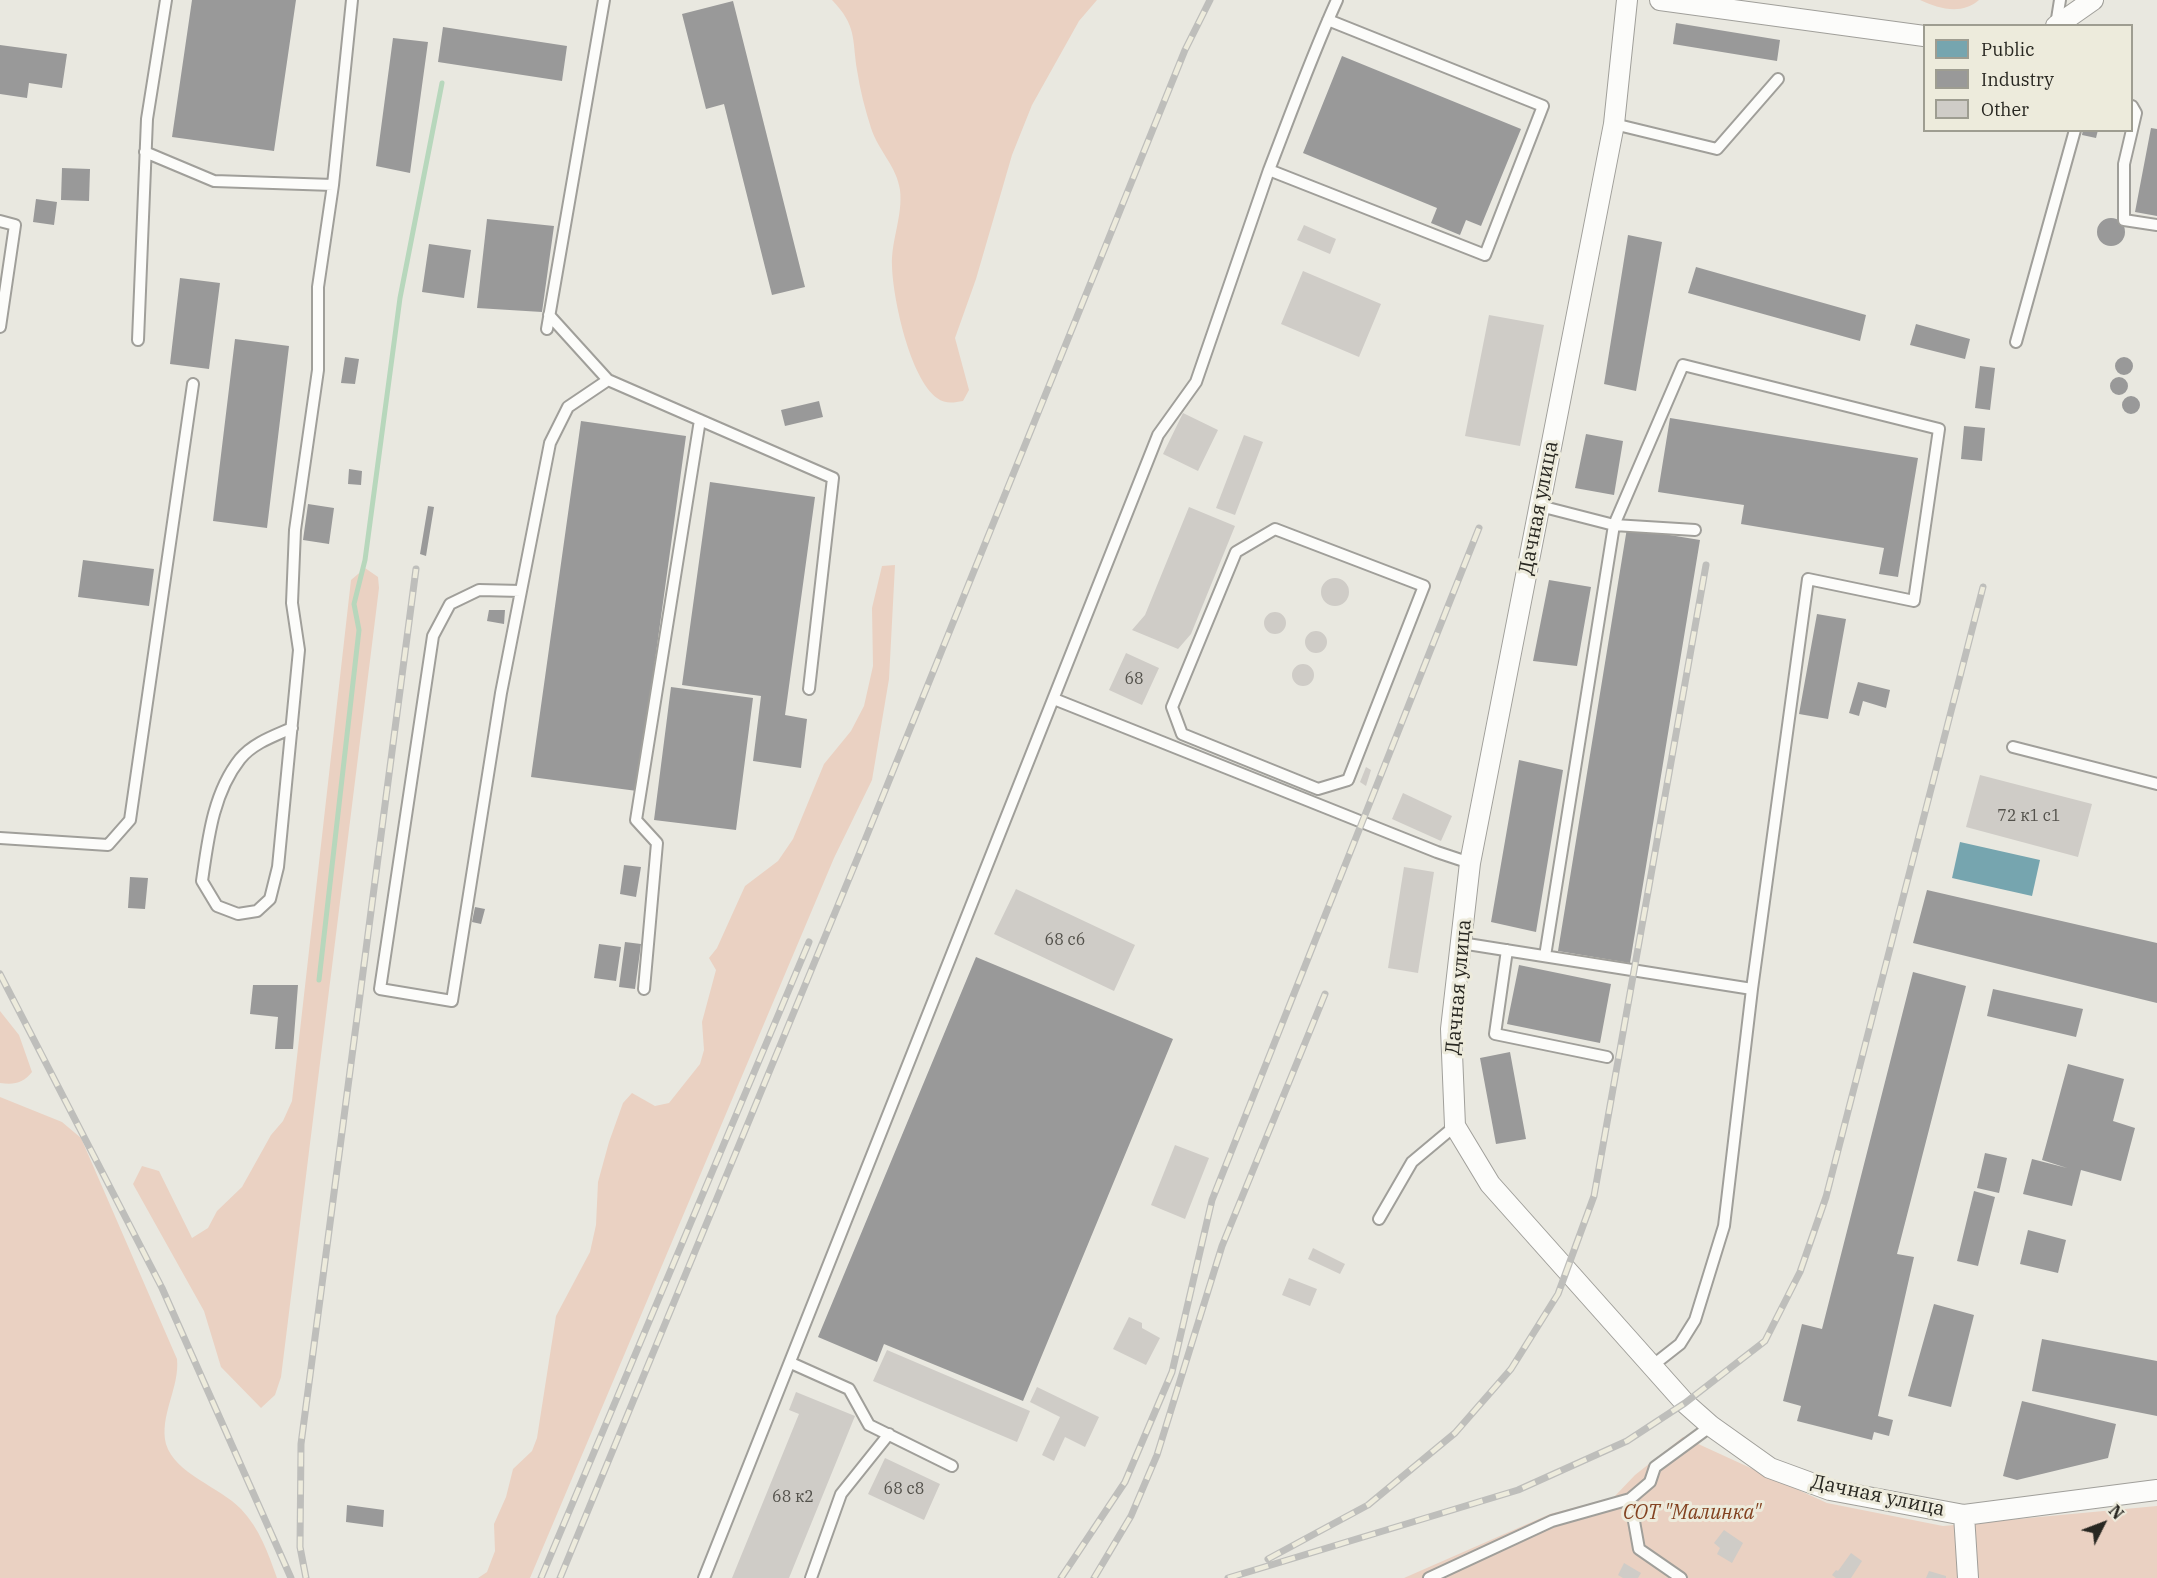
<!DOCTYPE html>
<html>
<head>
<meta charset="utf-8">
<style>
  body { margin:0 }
  #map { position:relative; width:2157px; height:1578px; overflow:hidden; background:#e9e8e0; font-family:"IBM Plex Serif",serif }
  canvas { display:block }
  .legend { position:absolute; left:1923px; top:24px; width:210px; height:108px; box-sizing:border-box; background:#edebdc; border:2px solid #9e9d91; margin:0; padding:8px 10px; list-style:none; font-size:18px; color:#282721 }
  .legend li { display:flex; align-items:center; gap:12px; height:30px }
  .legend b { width:30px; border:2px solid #9e9d91 }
  .north { position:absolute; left:2073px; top:1494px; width:60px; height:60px; -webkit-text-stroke:4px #edebdc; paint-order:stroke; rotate:48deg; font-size:16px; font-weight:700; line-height:24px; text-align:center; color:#282721 }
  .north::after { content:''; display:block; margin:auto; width:21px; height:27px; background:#282721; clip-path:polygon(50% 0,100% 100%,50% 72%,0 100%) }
</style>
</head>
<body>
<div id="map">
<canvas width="2157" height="1578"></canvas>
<ul class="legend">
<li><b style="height:16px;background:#76a5af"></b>Public</li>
<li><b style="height:16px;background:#999"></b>Industry</li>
<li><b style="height:16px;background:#cfccc7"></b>Other</li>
</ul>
<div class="north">N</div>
</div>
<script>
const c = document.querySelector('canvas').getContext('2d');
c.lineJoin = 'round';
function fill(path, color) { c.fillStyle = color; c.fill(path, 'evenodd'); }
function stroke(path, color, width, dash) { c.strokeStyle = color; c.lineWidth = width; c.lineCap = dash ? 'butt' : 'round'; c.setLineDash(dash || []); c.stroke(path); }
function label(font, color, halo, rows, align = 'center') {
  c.font = font + ' "IBM Plex Serif",serif'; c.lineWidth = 6; c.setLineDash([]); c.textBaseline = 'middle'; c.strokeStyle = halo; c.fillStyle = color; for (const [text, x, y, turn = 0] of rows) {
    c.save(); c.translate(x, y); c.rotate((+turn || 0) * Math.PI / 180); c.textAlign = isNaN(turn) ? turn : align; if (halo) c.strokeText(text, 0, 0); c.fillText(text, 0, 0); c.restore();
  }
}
fill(new Path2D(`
  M832 0H1097L1079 21 1032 105 1012 155 976 279 955 338 969 390 963 401C953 403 945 404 937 398 910 378 893 299 892 266 891 240 903 216 900 190 897 167 878 150 871 128 865 109 860 90 857 70 852 38 857 26 832 0Z
  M1920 0H1979C1962 15 1939 9 1920 0Z
  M895 565 889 679 872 780 834 858 530 1578H478L487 1572 495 1551 494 1524 506 1497 513 1469 532 1451 537 1438 556 1316 590 1252 596 1225 598 1182 609 1142 623 1103 632 1093 655 1106 669 1103 700 1064 704 1050 702 1022 716 970 709 958 717 948 745 886 778 861 793 839 824 764 851 731 864 706 873 666 872 608 882 566Z
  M365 568 378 577 379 588 281 1377 275 1395 261 1408 221 1367 204 1311 133 1184 142 1166 159 1171 192 1238 208 1228 217 1211 242 1187 271 1135 283 1121 292 1101 351 580Z
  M0 1011 19 1035 32 1072C23 1083 15 1085 0 1083Z
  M0 1097 62 1122 81 1138 177 1359C180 1387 159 1416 166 1444 175 1474 220 1487 241 1509 260 1529 268 1553 277 1578H0Z
  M1683 1437 1827 1503 1943 1526 2157 1506V1578H1404L1550 1514 1614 1497 1635 1475Z`), '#ead1c2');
fill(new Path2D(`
  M1960 842 2040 860 2032 896 1952 878Z`), '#76a5af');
fill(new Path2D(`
  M192 0H296L274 151 172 137Z
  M733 1 805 287 772 295 724 104 706 109 682 14Z
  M1676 23 1780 40 1777 61 1673 44Z
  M443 27 567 46 562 81 438 62Z
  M393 38 428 42 410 173 376 166Z
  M0 45 67 54 62 88 29 83 27 98 0 94Z
  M1342 56 1521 129 1481 226 1466 220 1460 235 1431 223 1437 208 1303 153Z
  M2151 128 2157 129V216L2135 212Z
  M2083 130H2098L2096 138 2082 135Z
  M62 168 90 169 89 201 61 200Z
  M36 199 57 202 54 225 33 222Z
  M2097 232a14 14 0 1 1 28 0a14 14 0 1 1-28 0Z
  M487 219 554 226 542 312 477 308Z
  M1628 235 1662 242 1636 391 1604 384Z
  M429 244 471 250 464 298 422 292Z
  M1696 267 1866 315 1860 341 1688 293Z
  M180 278 220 283 209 369 170 364Z
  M1916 324 1970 339 1965 359 1910 345Z
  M235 339 289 346 267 528 213 521Z
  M345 357 359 359 355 384 341 383Z
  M2115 366a9 9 0 1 1 18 0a9 9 0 1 1-18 0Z
  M1980 366 1995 368 1990 410 1975 408Z
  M2110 386a9 9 0 1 1 18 0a9 9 0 1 1-18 0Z
  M2122 405a9 9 0 1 1 18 0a9 9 0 1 1-18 0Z
  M819 401 823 417 785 426 781 410Z
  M1670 418 1918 458 1898 577 1879 574 1884 548 1741 524 1744 505 1658 492Z
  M581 421 686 436 637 791 531 777Z
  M1964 426 1985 428 1982 461 1961 459Z
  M1586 434 1623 441 1614 495 1575 488Z
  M349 469 362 471 361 485 348 484Z
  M710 482 815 497 785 715 807 719 801 768 753 761 761 696 682 685Z
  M308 504 334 508 329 544 303 540Z
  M428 506 434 507 426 556 420 554Z
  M1627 528 1700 540 1630 963 1558 951Z
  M83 560 154 569 149 606 78 597Z
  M1549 580 1591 587 1577 666 1533 661Z
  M489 610H505L504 624 487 621Z
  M1817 614 1846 619 1828 719 1799 714Z
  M1858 682 1890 690 1886 708 1863 701 1859 716 1849 713Z
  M671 687 753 698 736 830 654 820Z
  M1519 760 1563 770 1536 932 1491 922Z
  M624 865 641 867 636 897 620 894Z
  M130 877 148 878 145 909 128 908Z
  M1927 890 2157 943V1003L1913 943Z
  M475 907 485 909 481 924 472 922Z
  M625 942 641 944 635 989 619 987Z
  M599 944 621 947 616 981 594 978Z
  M976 957 1173 1039 1023 1401 884 1344 877 1362 818 1337Z
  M1519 965 1611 984 1600 1043 1507 1024Z
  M1913 972 1966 986 1897 1254 1914 1257 1878 1416 1893 1420 1889 1436 1874 1432 1872 1440 1797 1421 1801 1406 1783 1401 1802 1324 1822 1329Z
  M253 985H298L293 1049H275L278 1017 250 1014Z
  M1993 989 2083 1009 2076 1037 1987 1016Z
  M1510 1052 1526 1139 1496 1144 1480 1058Z
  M2068 1064 2124 1079 2113 1121 2135 1128 2121 1181 2081 1170 2072 1206 2023 1194 2032 1159 2067 1168 2042 1160Z
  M1985 1153 2007 1158 1999 1193 1977 1188Z
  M1974 1191 1995 1197 1978 1266 1957 1261Z
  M2028 1230 2066 1240 2058 1273 2020 1264Z
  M1934 1304 1974 1315 1951 1407 1908 1396Z
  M2042 1339 2157 1361V1416L2032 1391Z
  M2022 1401 2116 1424 2108 1458 2017 1480 2003 1476Z
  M347 1505 384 1510 383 1527 346 1522Z`), '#999');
stroke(new Path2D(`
  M319 980 359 630 354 604 365 560 400 298 442 83`), '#b7d7bc', 5);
fill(new Path2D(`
  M1304 225 1336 239 1330 254 1297 240Z
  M1303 271 1381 304 1359 357 1281 324Z
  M1489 315 1544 325 1520 446 1465 436Z
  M1183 413 1218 430 1198 471 1163 454Z
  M1244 435 1263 442 1235 515 1216 508Z
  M1189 507 1235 526 1191 634 1178 649 1132 630 1145 615Z
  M1321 592a14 14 0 1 1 28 0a14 14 0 1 1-28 0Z
  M1264 623a11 11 0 1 1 22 0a11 11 0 1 1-22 0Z
  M1305 642a11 11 0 1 1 22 0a11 11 0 1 1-22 0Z
  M1126 653 1159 668 1142 705 1109 690Z
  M1292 675a11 11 0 1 1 22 0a11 11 0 1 1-22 0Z
  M1366 767 1371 770 1366 786 1360 782Z
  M1980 775 2092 804 2078 857 1966 827Z
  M1403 793 1452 816 1441 841 1392 819Z
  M1404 867 1434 872 1418 973 1388 968Z
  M1016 889 1135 945 1114 991 994 934Z
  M1175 1145 1209 1158 1185 1219 1151 1205Z
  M1313 1248 1345 1264 1340 1274 1308 1259Z
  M1289 1278 1317 1289 1310 1306 1282 1295Z
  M1129 1317 1142 1323V1328L1160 1338 1146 1365 1113 1349Z
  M887 1350 1030 1411 1017 1442 873 1381Z
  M1037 1387 1099 1417 1085 1447 1065 1437 1054 1461 1042 1455 1060 1417 1030 1402Z
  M796 1392 855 1416 789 1578H732L799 1414 789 1410Z
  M885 1458 940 1484 924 1520 868 1494Z
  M1724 1530 1743 1543 1732 1563 1717 1554 1720 1548 1714 1543Z
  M1851 1553 1862 1561 1851 1578H1836L1832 1575 1836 1570 1838 1571Z
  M1624 1563 1641 1573 1638 1578H1623L1618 1575Z
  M1929 1571 1946 1576V1578H1926Z`), '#cfccc7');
const lane = new Path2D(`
  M1328 20 1543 106 1485 255 1269 170C1291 113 1312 55 1337 0
  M2056 25 2060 0
  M2132 106 2136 113 2124 164V220L2157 225
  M1614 124 1717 149 1778 79
  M145 152 214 181 333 185
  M0 221 15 225 0 327
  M549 315 608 380 833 478 809 689
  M547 329 604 0
  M138 340 147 119 166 0
  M2016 342 2075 130
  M1540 506 1614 525 1695 530
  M1275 529 1424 586 1348 780 1318 789 1182 734 1172 707 1236 552Z
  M521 591 479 590 450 604 433 636 380 989 452 1001 501 693 550 443 568 407 608 380
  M1054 699 1437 852 1470 863
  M292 728C274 736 253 743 240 759 213 793 208 839 202 881L217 906 238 914 257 911 270 899 278 867 299 650 292 603 295 530 318 370V287L333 185 352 0
  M2013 747 2157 784
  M0 838 108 845 130 820 193 384
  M1461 943 1752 989
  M1507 950 1495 1034 1607 1057
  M1545 956 1614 525 1683 365 1939 429 1914 601 1808 579 1752 989 1724 1226 1695 1320 1680 1344 1652 1366
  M644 989 657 843 636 820 700 420
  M1379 1219 1412 1162 1455 1126
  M791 1363 849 1389 869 1425 952 1466
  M1630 1499 1639 1549 1681 1578
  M704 1578 1158 435 1196 382 1269 170
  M811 1578 841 1494 889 1434
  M1429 1578 1552 1521 1630 1499 1650 1482 1655 1467 1711 1426`);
const street = new Path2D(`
  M1627 0 1614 124 1470 863 1451 1029 1455 1126 1490 1184 1685 1403 1711 1426 1770 1468 1830 1490 1964 1515 2157 1490
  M1660 0 1924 36
  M2056 26 2093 0
  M1964 1515 1968 1578`);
stroke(lane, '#a09f9a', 14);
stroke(street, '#a09f9a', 22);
stroke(lane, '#fcfcfa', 10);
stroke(street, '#fcfcfa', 20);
const rail = new Path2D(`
  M0 974 162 1288 291 1578
  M1268 1559 1368 1505 1455 1433 1511 1369 1558 1294 1594 1196 1706 565
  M306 1578 300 1547 301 1444 416 569
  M541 1578 809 942
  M560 1578 865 840 1185 50 1210 0
  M1061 1578 1125 1482 1172 1372 1212 1200 1479 528
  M1094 1578 1131 1516 1157 1455 1222 1246 1325 994
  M1228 1578 1518 1490 1627 1441 1685 1403 1765 1341 1800 1272 1826 1197 1983 587`);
stroke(rail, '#bebebb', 7);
stroke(rail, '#edebdc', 4.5, [14]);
label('16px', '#52504a', null, [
  ["68",1134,679],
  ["72 к1 с1",2029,816],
  ["68 с6",1065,940],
  ["68 с8",904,1489],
  ["68 к2",793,1497]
]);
label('20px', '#282721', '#edebdc', [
  ["Дачная улица",1539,508,-79],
  ["Дачная улица",1459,987,-85],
  ["Дачная улица",1878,1496,12]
]);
label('italic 20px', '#834220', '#edebdc', [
  ["СОТ \"Малинка\"",1692,1513]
]);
</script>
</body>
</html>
